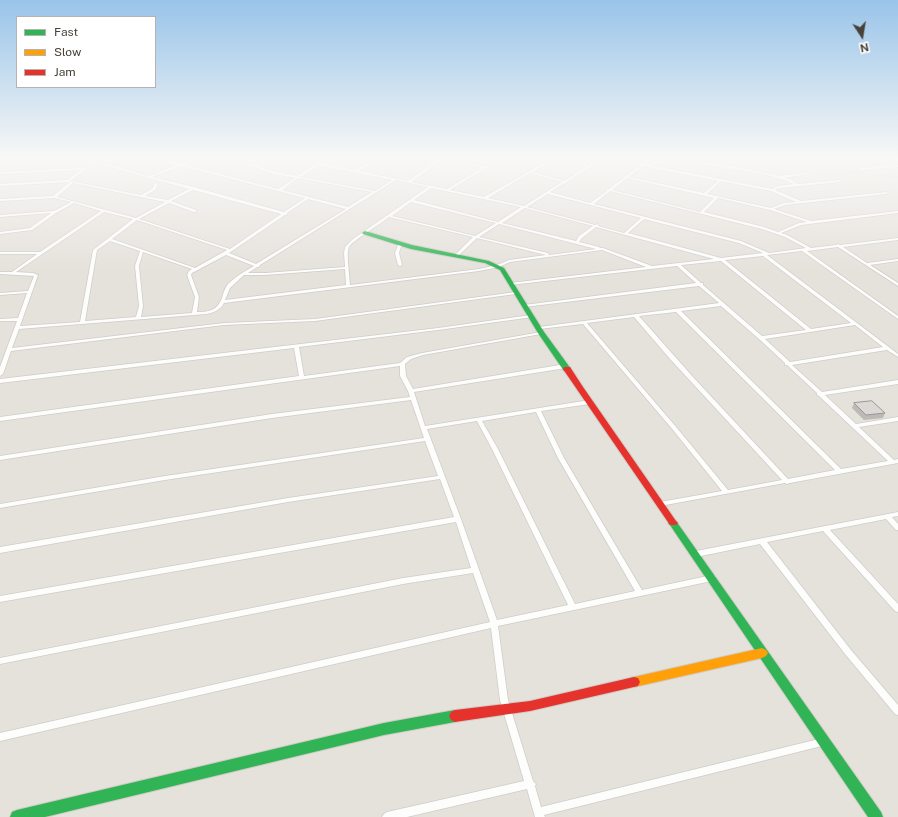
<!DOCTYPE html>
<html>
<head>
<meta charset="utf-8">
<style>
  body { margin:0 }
  #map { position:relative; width:898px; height:817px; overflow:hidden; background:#f1efec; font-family:"Public Sans",sans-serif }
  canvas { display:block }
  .legend { position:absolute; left:16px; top:16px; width:140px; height:72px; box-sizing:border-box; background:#fff; border:1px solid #b5b3b0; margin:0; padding:5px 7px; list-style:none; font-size:12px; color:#474139 }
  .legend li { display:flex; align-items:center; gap:8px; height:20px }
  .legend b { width:20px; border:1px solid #b5b3b0 }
  .north { position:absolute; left:842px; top:16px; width:40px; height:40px; -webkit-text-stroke:3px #fff; paint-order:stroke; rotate:168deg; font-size:11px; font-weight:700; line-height:16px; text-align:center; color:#474139 }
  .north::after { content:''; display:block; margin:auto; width:14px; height:18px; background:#474139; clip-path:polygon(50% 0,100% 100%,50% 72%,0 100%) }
</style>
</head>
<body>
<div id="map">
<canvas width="898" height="817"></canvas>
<ul class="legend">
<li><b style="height:5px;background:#30b455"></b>Fast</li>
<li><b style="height:5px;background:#ff9f0a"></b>Slow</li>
<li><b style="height:5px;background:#e5322d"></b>Jam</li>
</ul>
<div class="north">N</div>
</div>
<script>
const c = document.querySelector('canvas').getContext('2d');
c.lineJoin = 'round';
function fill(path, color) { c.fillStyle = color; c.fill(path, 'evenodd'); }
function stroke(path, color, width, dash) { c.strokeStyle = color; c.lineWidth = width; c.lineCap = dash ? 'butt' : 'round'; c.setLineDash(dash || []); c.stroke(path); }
fill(new Path2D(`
  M0 158H898V817H0Z`), '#e5e1db');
stroke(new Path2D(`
  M781 158 827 170 898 177`), '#c2dbea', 1.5);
const street = new Path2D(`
  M79 158H85L149 176 177 165 153 158H160L278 189 295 178 274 174 228 158H234L276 172 297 176 315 164 287 158H296L317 163 319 162 322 164 330 158H334L325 164 356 170 375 158H379L359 171 408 181 441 158H445L411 182 430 186 432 185 433 186 447 189 482 168 446 158H453L485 167 499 158H503L450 190 484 197 528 172V171H530L552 158H556L533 172 564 181 600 158H604L567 182V183H565L550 192 590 203 607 191V189H609L649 158H653L646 164 686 158V160L742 168 780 176 810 172V174H809L784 178 790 179 798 184 840 180 842 181 840 182 779 188 775 190 801 201 887 192 888 193 886 194 785 205 774 209 811 221 898 211V213L801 225 781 233 787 235 811 248 836 245 838 244 840 245 898 238V240L843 247 867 263 898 259V261L870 265 898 283V286L838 247 807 251 898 316V319L802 251 767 255 898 354V357L887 350 792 365 822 392 898 380V384L825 395 856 424 898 417V421L859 427 894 460 898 459V463L790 483 787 484 785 483 660 506H658L657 504 658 502H660L722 491 673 430 583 324 539 329 537 328 539 327 719 303 699 286 524 307 522 306 524 305 696 283 677 266 510 285 508 284 510 283 646 267 602 250 510 262 499 267 479 271 224 303C220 310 215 312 207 314L19 329 12 348 224 323 315 319 516 292 518 293 516 294 315 321 224 325 11 351 3 374 0 376V367L17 321H0V319L18 318 27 293 0 295V293L28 291 34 276 0 274V272H12L37 254H0V252H40L101 211 74 203 56 213 32 230 0 234V232L30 228 51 213 0 217V215L54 211 71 202 54 198 0 201V199L53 196 70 182 0 186V184L67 180 81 170 0 174V172L84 168 92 162ZM680 161 760 173 787 181 794 184 778 186 772 189 649 165ZM95 163 189 189 168 200 145 196 155 190 158 184 156 183 154 184 153 188 141 195 70 181ZM318 165 392 180 375 191 301 177ZM181 166 305 198 284 212 194 187 152 177ZM643 166 718 181 704 193 629 177ZM530 173 562 182 524 206 488 198ZM298 178 372 192 348 207 282 190ZM627 178 714 198 700 212 612 190ZM396 180 428 187 353 239 345 247 344 253 345 267 265 273H248L257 267H259L260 265ZM721 181 771 191 796 202 784 203 771 208 707 194ZM73 183 165 202 136 218 57 197ZM431 188 521 207 498 222 414 200ZM193 190 281 214 230 249 139 219 169 203 194 212H196V210L171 201ZM610 191 762 229 785 237 806 248 769 253 741 241 594 204ZM548 194 641 218 624 233 598 226V224L595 225 527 207ZM718 198 770 210 807 222 799 223 778 232 764 227 704 212ZM308 199 346 209 256 264 229 253 285 215H287V213ZM411 202 496 223 475 236 392 216ZM525 208 593 226 579 236 576 241 502 223ZM104 212 133 219 93 250 80 322 20 326 38 275 33 273 16 272ZM389 217 473 237 454 256 456 257H457L477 238 546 255 509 260 497 265 479 269 350 285C350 278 346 253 349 247 352 241 382 223 389 217ZM644 219 739 243 763 253 721 258 628 233ZM137 220 227 250 195 268 112 239ZM499 224 596 249 549 255 548 253 479 237ZM596 227 714 259 652 266 603 248H600L599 247 579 242 582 238ZM110 241 140 251 135 266 139 306 136 317 85 321 97 250ZM143 252 192 269 189 271 187 275 195 297 192 313 141 317 143 306 139 266ZM226 255 254 266C245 271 235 277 228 284 225 288 223 293 222 298 217 311 208 312 197 312L199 297 191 275 192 273ZM763 256 851 323 811 329 725 260ZM721 261 806 330 762 336 703 285V283H701L681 265ZM345 269 346 285 225 300 230 288 244 275H265ZM721 306 759 339 785 363V365H787L817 393V395L819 396 888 461 841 469 681 311ZM676 312 835 470 788 479 693 377 639 316ZM634 317 670 359 782 480 728 490 677 428 587 323ZM855 325 883 347 790 362 765 339Z
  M749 158H760L772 161 770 162Z
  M870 158H874L888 166 898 165V167L860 170 859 169 861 168 885 166Z
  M399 242 402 243 399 253 402 265 400 266 398 265 395 253Z
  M531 315H533V317L438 330 299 347 304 376 400 363 407 357 422 353 541 332H543V334H541L423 355 411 359 405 364 406 376 413 389 566 364 569 366 566 368 414 392 425 426 590 400 592 401 593 402 592 403 590 404 541 411 564 458 642 590 712 575 715 576 716 578 715 580 712 581 498 626 508 700 533 781 536 784 535 786 541 807 823 738 826 739 827 742 826 745 544 815 545 817H535L527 789 407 817H382L384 814 387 812 524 781 500 700 491 628 0 741V733L490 622 473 573 403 584 0 664V658L403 578 471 568 456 522 0 602V596L454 517 440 479 288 502 0 553V547L288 498 438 476 425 441 165 480 0 508V504L165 476 424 438 411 400 272 418 0 460V456L272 414 410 397 408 391 400 376V366L0 421V417L299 376 294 348 0 383V379L438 328ZM536 412 558 458 635 591 575 604 498 449 482 421ZM477 421 492 449 568 605 497 620 461 519 427 429Z
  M898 512V516L892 517 898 524V530H896L886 519 830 530 898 604V612L895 611 823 531 767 542 851 650 898 705V715L895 714 845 654 760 544 696 557 694 556 693 554 694 552 696 551Z`);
const fast = new Path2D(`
  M365 231 412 245 489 261 504 268 544 332 571 369 567 371H564L538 333 500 270 485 263 411 249 363 234 362 233Z
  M673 520 676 521 881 812 883 817H868L670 525 668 523 670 521Z
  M455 710 459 712 461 716 459 720 455 722 384 735 45 817H10L12 812 17 810 384 723Z`);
const slow = new Path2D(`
  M762 648 766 650 768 653 766 656 762 658 634 687 630 686 628 682 630 678 634 677Z`);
const jam = new Path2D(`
  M564 367H570L583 387 676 521 678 523 676 525H670L563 369Z
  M634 677 638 678 640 682 638 686 634 687 530 711 455 722 451 720 449 716 451 712 455 710 530 701Z`);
stroke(street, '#cfcdca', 1.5);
stroke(fast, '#d0ccc4', 2);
stroke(slow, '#d0ccc4', 2);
stroke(jam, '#d0ccc4', 2);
fill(street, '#fdfdfc');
fill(fast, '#30b455');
fill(slow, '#ff9f0a');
fill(jam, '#e5322d');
fill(new Path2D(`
  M854 403 885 413 883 418 864 420 852 408Z`), '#bcbab7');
const building = new Path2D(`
  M872 401 885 413 866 415 854 403Z`);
fill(building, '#dbd8d5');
stroke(building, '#999795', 1);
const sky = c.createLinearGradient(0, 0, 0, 273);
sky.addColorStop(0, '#99c4e9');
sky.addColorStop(0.58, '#f9f8f6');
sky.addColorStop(1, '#f9f8f600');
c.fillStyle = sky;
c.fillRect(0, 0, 898, 273);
</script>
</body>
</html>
